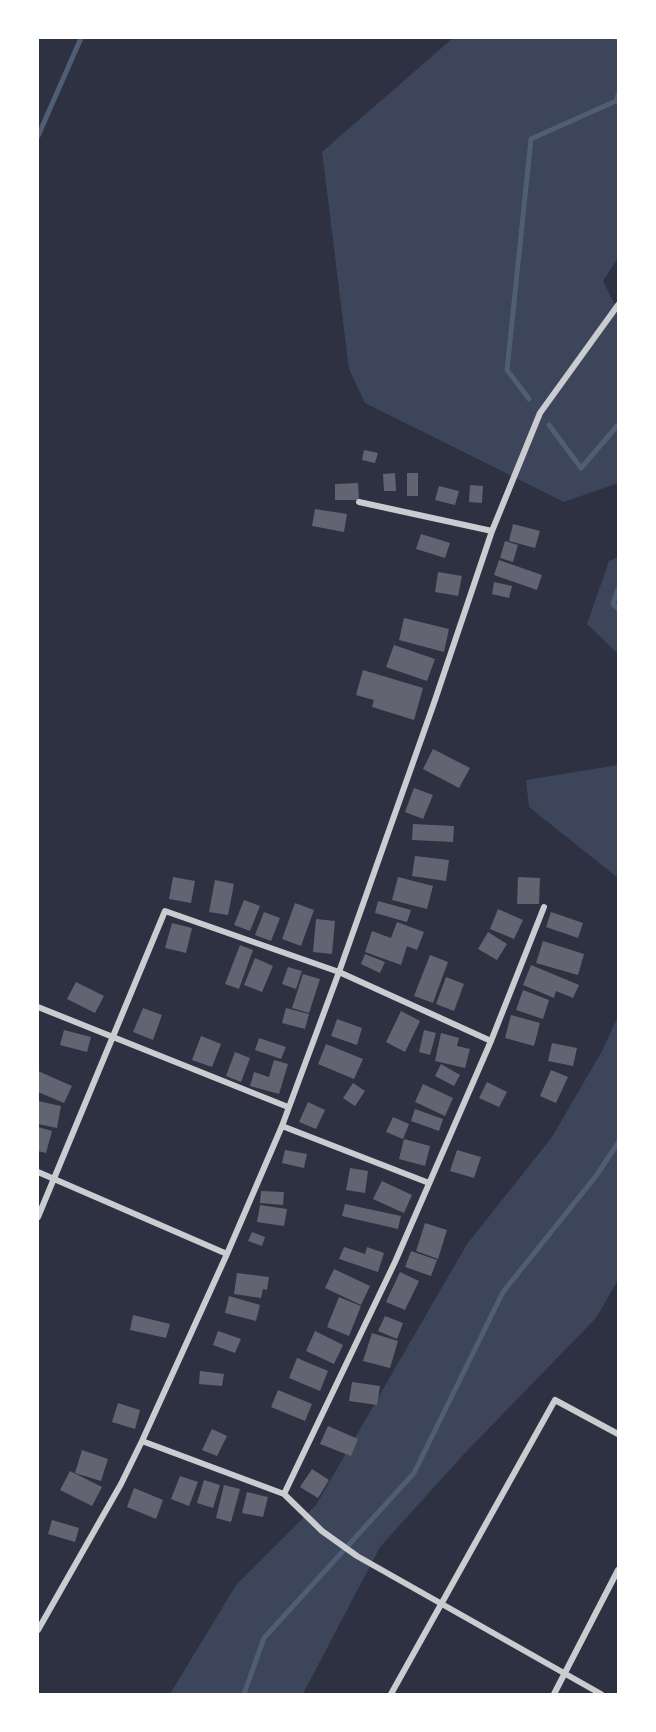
<!DOCTYPE html>
<html>
<head>
<meta charset="utf-8">
<style>
  body { margin:0 }
  #map { position:relative; width:656px; height:1732px; overflow:hidden; background:#2d3142; font-family:"Archivo Narrow",sans-serif }
  canvas { display:block }
  .frame { position:absolute; inset:0; border:39px solid #fff; pointer-events:none }
</style>
</head>
<body>
<div id="map">
<canvas width="656" height="1732"></canvas>
<div class="frame"></div>
</div>
<script>
const c = document.querySelector('canvas').getContext('2d');
c.lineJoin = 'round';
function fill(path, color) { c.fillStyle = color; c.fill(path, 'evenodd'); }
function stroke(path, color, width, dash) { c.strokeStyle = color; c.lineWidth = width; c.lineCap = dash ? 'butt' : 'round'; c.setLineDash(dash || []); c.stroke(path); }
fill(new Path2D(`
  M453 38H618V258L603 281 618 311V483L564 502 365 403 349 369 322 152Z
  M618 557V654L587 624 609 561Z
  M618 765V878L529 807 526 780Z
  M618 1016V1280L596 1318 464 1454 380 1547 303 1694H170L236 1585 316 1505 467 1244 552 1137 602 1051Z`), '#3c4559');
stroke(new Path2D(`
  M617 38H618
  M38 136 81 38
  M529 399 507 370 531 139 616 101 618 95
  M549 425 581 468 618 425
  M618 589 613 604 618 609
  M244 1694 264 1638 414 1473 503 1292 596 1176 618 1143`), '#4f5d75', 5);
fill(new Path2D(`
  M364 450 378 453 375 463 362 460Z
  M395 473 396 491H384L383 474Z
  M407 473H418V496H407Z
  M358 483 359 500H335V484Z
  M470 485 483 486 482 503 469 502Z
  M439 486 459 491 455 505 435 500Z
  M315 509 347 514 344 532 312 526Z
  M513 524 540 531 535 548 509 541Z
  M421 534 450 543 445 558 416 549Z
  M505 541 518 545 513 562 500 558Z
  M499 560 542 575 537 590 494 575Z
  M438 572 462 576 458 596 435 592Z
  M494 582 512 586 509 598 492 594Z
  M404 618 449 629 444 652 399 640Z
  M394 645 435 659 427 681 386 667Z
  M363 670 423 688 414 720 372 707 374 700 356 695Z
  M433 749 470 768 459 788 423 769Z
  M414 788 433 795 423 819 405 812Z
  M413 824 454 826 453 842 412 840Z
  M415 856 449 860 446 881 412 876Z
  M173 877 195 881 191 903 169 899Z
  M398 877 433 886 427 909 392 900Z
  M518 877 540 878 539 904H517Z
  M215 880 234 884 228 915 209 912Z
  M244 900 260 906 250 931 234 925Z
  M378 901 411 910 407 922 375 913Z
  M295 903 314 910 301 946 282 939Z
  M498 909 523 920 514 939 490 929Z
  M264 912 280 918 271 941 255 935Z
  M551 912 583 923 578 938 546 927Z
  M316 919 335 921 332 954 313 952Z
  M397 922 424 932 417 950 407 946 401 965 365 952 372 931 391 938Z
  M172 923 192 928 186 953 165 948Z
  M488 932 507 944 497 960 478 949Z
  M543 941 584 954 578 975 536 963Z
  M240 945 253 950 239 989 225 984Z
  M365 954 385 962 380 973 361 964Z
  M430 955 448 962 433 1003 414 996Z
  M255 958 273 966 262 992 244 985Z
  M531 965 579 985 573 998 556 991 554 998 523 985Z
  M288 967 302 971 296 989 282 984Z
  M303 974 320 979 309 1013 292 1008Z
  M446 977 464 984 454 1011 436 1004Z
  M76 982 104 996 95 1013 67 999Z
  M523 990 549 1000 543 1019 516 1010Z
  M143 1008 162 1015 153 1040 133 1032Z
  M286 1008 309 1014 305 1029 282 1023Z
  M401 1011 420 1021 405 1052 386 1042Z
  M511 1015 540 1023 534 1046 505 1038Z
  M337 1019 362 1028 357 1045 331 1036Z
  M64 1030 91 1037 87 1052 60 1045Z
  M424 1030 436 1033 430 1055 419 1052Z
  M441 1033 459 1038 457 1046 470 1049 465 1068 435 1061Z
  M201 1036 221 1044 212 1067 192 1060Z
  M259 1038 286 1047 281 1059 255 1050Z
  M552 1043 577 1048 573 1066 548 1061Z
  M326 1044 363 1059 354 1079 318 1064Z
  M235 1052 250 1058 241 1082 226 1076Z
  M274 1060 288 1064 279 1094 250 1086 254 1072 269 1077Z
  M441 1064 460 1075 454 1086 435 1076Z
  M551 1070 568 1077 556 1103 540 1096Z
  M38 1071 72 1086 64 1103 38 1092Z
  M487 1082 507 1092 499 1107 479 1098Z
  M353 1083 365 1091 355 1106 343 1098Z
  M423 1084 453 1098 445 1116 415 1102Z
  M38 1101 61 1106 57 1128 38 1124Z
  M308 1102 325 1110 316 1129 299 1122Z
  M415 1109 443 1119 439 1131 411 1121Z
  M393 1117 409 1124 403 1139 386 1132Z
  M38 1127 52 1131 46 1153 38 1151Z
  M404 1139 430 1146 425 1166 399 1159Z
  M285 1150 307 1154 304 1168 282 1163Z
  M457 1150 481 1157 474 1178 450 1171Z
  M350 1168 368 1171 365 1193 346 1190Z
  M382 1181 412 1195 404 1213 373 1199Z
  M261 1191 284 1192 283 1205 260 1203Z
  M345 1204 401 1216 398 1229 342 1216Z
  M260 1205 287 1209 284 1226 257 1222Z
  M425 1223 447 1230 438 1259 416 1251Z
  M252 1232 265 1237 262 1246 248 1241Z
  M344 1247 365 1254 367 1247 384 1253 378 1272 339 1259Z
  M411 1251 437 1260 431 1276 405 1267Z
  M334 1269 370 1286 361 1305 325 1288Z
  M400 1272 419 1281 405 1310 386 1302Z
  M237 1273 269 1277 267 1290 263 1289 261 1298 234 1294Z
  M229 1296 260 1305 256 1321 225 1313Z
  M339 1297 361 1306 349 1336 327 1327Z
  M133 1315 170 1324 166 1338 130 1330Z
  M385 1316 403 1323 397 1339 378 1331Z
  M218 1331 241 1339 235 1353 213 1345Z
  M315 1331 343 1345 334 1364 306 1351Z
  M372 1333 398 1341 390 1368 363 1361Z
  M297 1358 328 1371 320 1391 289 1378Z
  M200 1371 224 1374 222 1386 199 1384Z
  M352 1382 380 1386 377 1405 349 1401Z
  M278 1390 312 1404 305 1421 271 1407Z
  M118 1403 140 1410 135 1429 112 1422Z
  M328 1426 358 1439 351 1456 320 1444Z
  M212 1429 227 1436 217 1456 202 1450Z
  M82 1450 108 1459 101 1481 75 1473Z
  M312 1469 329 1480 318 1498 300 1487Z
  M70 1471 102 1487 92 1506 60 1490Z
  M180 1476 198 1482 189 1506 171 1499Z
  M204 1480 220 1485 213 1508 197 1503Z
  M224 1485 240 1489 231 1522 216 1518Z
  M134 1488 163 1500 156 1519 127 1507Z
  M247 1492 268 1497 263 1517 242 1513Z
  M52 1520 79 1528 75 1542 48 1534Z`), '#626471');
stroke(new Path2D(`
  M359 502 492 531
  M38 1007 288 1107
  M282 1126 429 1183
  M38 1172 227 1254
  M38 1217 165 911 339 972 491 1041
  M142 1441 284 1494 322 1531 357 1556 601 1694
  M284 1494 395 1262 491 1041 544 907
  M38 1630 121 1484 142 1441 227 1254 282 1126 339 972 434 703 492 531 540 413 618 305
  M391 1694 555 1400 618 1434
  M554 1694 618 1570`), '#caccd0', 6);
</script>
</body>
</html>
